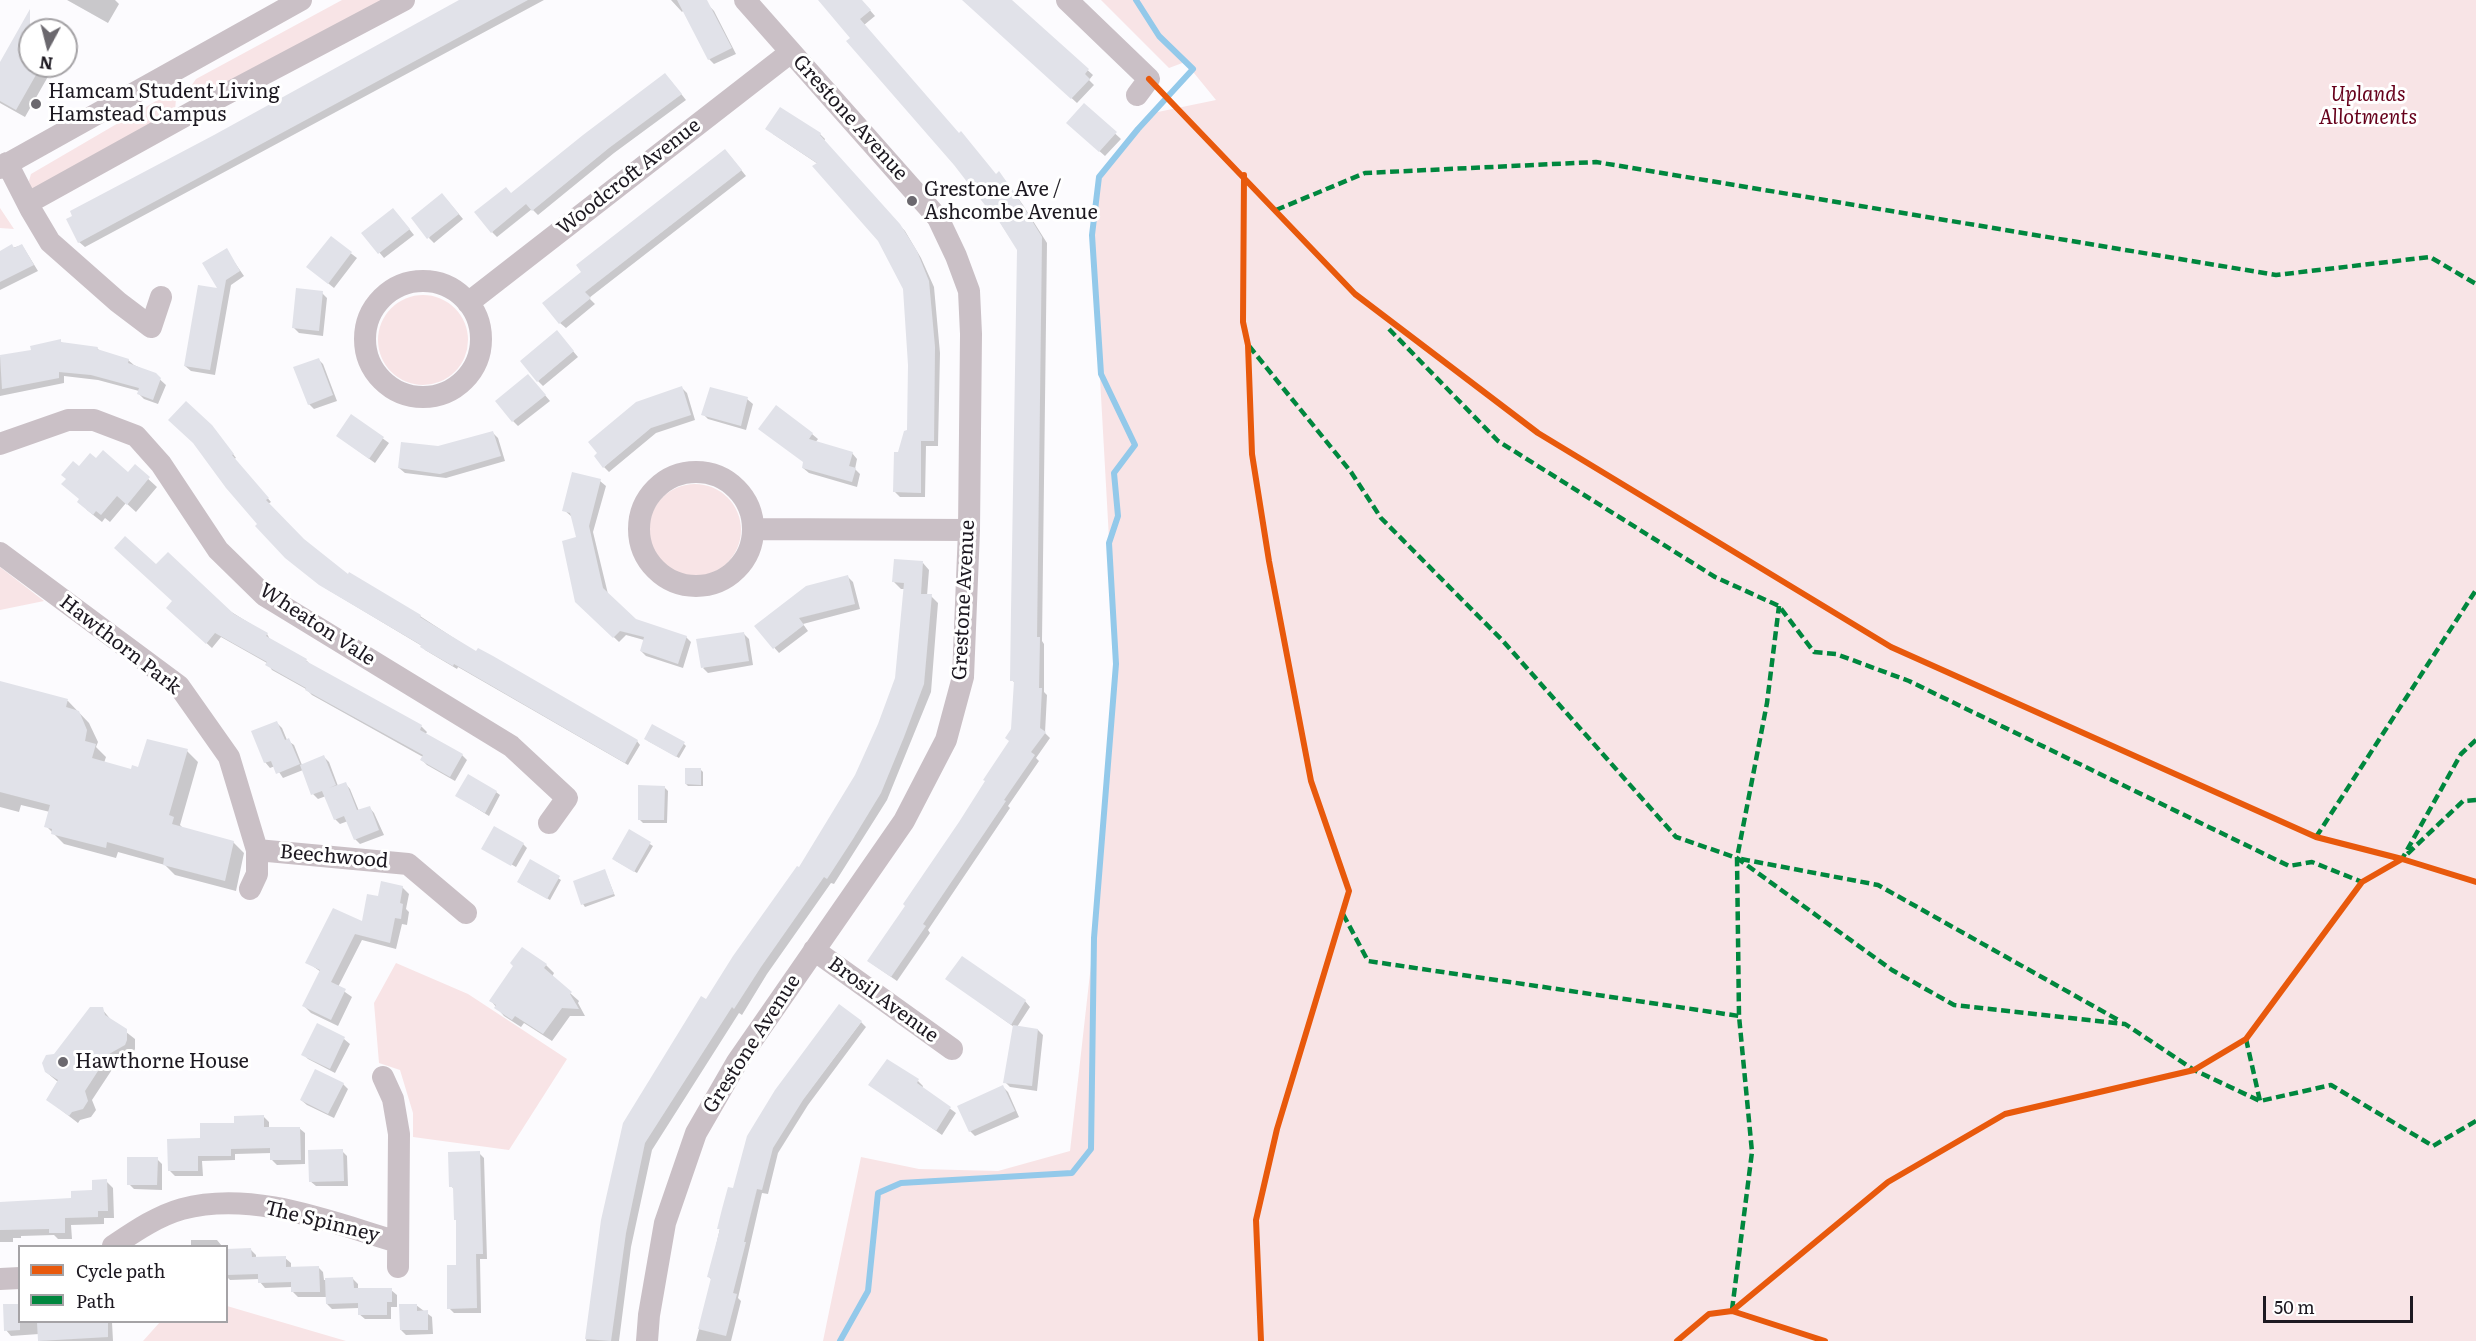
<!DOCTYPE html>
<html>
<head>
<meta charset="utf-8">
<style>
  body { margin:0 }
  #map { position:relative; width:2476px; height:1341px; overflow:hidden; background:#fcfbfe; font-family:Literata,serif }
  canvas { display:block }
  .legend { position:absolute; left:18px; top:1245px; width:210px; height:78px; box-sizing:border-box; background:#fff; border:2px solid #a5a3a6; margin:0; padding:8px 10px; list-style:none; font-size:18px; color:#1d1921 }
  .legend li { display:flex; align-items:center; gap:12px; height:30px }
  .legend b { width:30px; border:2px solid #a5a3a6 }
  .north { position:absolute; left:18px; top:18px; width:60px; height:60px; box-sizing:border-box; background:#fff; border:2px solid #a5a3a6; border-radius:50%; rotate:187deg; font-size:16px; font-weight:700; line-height:24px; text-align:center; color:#1d1921 }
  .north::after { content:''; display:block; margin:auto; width:21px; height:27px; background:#6b686e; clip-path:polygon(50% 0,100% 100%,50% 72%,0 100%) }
  .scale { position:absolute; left:2263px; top:1296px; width:150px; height:27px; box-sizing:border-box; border:3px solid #1d1921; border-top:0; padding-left:8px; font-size:18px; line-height:21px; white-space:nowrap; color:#1d1921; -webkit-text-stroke:4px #fff; paint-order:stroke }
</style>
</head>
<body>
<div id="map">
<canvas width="2476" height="1341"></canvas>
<ul class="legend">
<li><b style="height:8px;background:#e8590c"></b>Cycle path</li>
<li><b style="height:8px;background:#00873e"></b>Path</li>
</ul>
<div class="north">N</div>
<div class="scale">50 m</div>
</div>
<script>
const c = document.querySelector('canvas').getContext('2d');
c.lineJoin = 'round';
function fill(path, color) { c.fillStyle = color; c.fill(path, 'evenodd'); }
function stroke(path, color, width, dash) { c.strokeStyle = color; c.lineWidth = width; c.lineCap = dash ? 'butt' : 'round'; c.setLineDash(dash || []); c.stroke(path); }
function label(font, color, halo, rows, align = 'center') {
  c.font = font + ' Literata,serif'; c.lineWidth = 6; c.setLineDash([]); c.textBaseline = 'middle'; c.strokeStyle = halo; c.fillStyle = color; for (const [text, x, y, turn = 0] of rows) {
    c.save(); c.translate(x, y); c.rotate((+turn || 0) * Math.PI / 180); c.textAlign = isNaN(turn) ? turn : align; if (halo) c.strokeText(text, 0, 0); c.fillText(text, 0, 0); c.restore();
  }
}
fill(new Path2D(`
  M342 0H389L197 101 191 100 189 89 196 79Z
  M1101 0H2476V1341H823L861 1157 919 1169 998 1171 1070 1151 1094 938 1116 664 1092 235 1099 177 1153 113 1216 100 1185 62 1169 68Z
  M168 94 176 99 175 110 38 189 31 188 29 181 31 174Z
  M0 208 14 229 0 228Z
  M378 340a45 45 0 1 1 90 0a45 45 0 1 1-90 0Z
  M649 530a46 46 0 1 1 92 0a46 46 0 1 1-92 0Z
  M0 567 44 601 0 610Z
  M396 963 468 994 567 1059 509 1150 413 1137V1113L400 1070 379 1063 374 1003Z
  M227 1306 346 1341H143L160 1322H226Z`), '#f8e4e6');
fill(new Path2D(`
  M67 0H115L119 4 108 23Z
  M463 0H544L85 247 79 242Z
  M671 0H704L714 11 736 54 714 64 709 59 684 10 682 12Z
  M820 0H861L875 16 864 25 959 135 996 175 1004 179 1023 205 1047 243 1042 641 1044 644V692L1047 695 1045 733 1050 738 1036 758 1039 761 1008 806 1010 808 928 930 930 933 897 981 868 961 907 906 1011 742 1015 683 1012 680 1018 250 994 213Z
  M964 0H1010L1093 75 1089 80 1094 85 1077 103Z
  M30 33V66H54L25 117 0 103V65Z
  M670 80 686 100 614 153 538 215 532 209 497 237 492 232 512 195Z
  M1084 105 1121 139 1105 156 1073 128Z
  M773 134H820L825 139 824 141 905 231 921 258 934 287 940 353 938 446H926L925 497H900L895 492 899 454 908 431 909 365 904 288 879 240 818 164Z
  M730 156 746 176 589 298 595 304 566 328 560 323 583 272Z
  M447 200 463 219 434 243 429 238Z
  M398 215 414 235 384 258 363 233Z
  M331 238 357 258 334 288 314 272Z
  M22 245 38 271 0 290V252Z
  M226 250 244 276 231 285 215 375 191 371 185 366 220 290Z
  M322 293 327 298 323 336 299 333 294 328Z
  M562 338 578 357 543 386 538 381Z
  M60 341 64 344 97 348 101 352 128 360 134 365 155 375 166 385 158 404 144 399 138 393 139 391 98 380 64 376V383L0 396V357L33 351Z
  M318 359 323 364 337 401 314 409 309 404Z
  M533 381 550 401 518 426 513 421Z
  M682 388 687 393 695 420 656 433 609 472 604 467Z
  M747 399 753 404 746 430 708 419 703 414Z
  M776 407 812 434 818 439 815 443 852 453 857 459 855 469 860 474 857 487 809 473 803 468 805 463Z
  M352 416 389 443 375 463 343 440Z
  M215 430 236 458 234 459 271 502 268 504 303 541 349 576 420 616 477 653 637 741 640 745 628 765 458 667 457 669 425 650 422 646 325 588 259 524 195 443Z
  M493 433 498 438 505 461 446 478 405 473 399 468 438 448Z
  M96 460 129 474 135 467 157 487 136 512 126 503 110 522 105 518 102 522 87 510 81 500 79 468Z
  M600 481 606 486 593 532 608 594 635 620 686 637 691 642 683 668 646 656 641 651 644 640 626 635 619 642 576 601 578 538 572 517 564 510Z
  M923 563 929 570 927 596H931L938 603 931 692 887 800 834 884 831 883 767 974 742 1015 739 1013 652 1150 631 1247 619 1341H586L603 1220 707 1001 800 870 856 776 880 724 897 679 905 589H901L894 582Z
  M157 566 267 634 271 641 307 661 312 666 422 727 427 732 425 735 462 755 467 760 455 781 427 765 422 760 423 757 312 695 306 689 272 670 267 663 221 637 212 648 173 613 174 601Z
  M848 577 853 582 860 609 803 624 808 631 779 653 756 627Z
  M743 633 749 639 753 665 708 673 703 668Z
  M0 683 68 701 89 723 98 742 96 747 106 757 104 763 132 770 187 751 198 762 180 825 184 829 233 842 244 853 236 891 175 875 165 865 118 852 116 858 64 844 46 826 50 812 21 805 19 812 0 807Z
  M277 723 282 728 287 740 294 745 302 765 324 757 329 762 338 786 345 783 350 789 359 811 369 807 374 813 384 835 360 844 355 839 348 821 340 824 335 819 326 796 318 799 313 794 303 770 283 778 275 766 270 768 265 762Z
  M648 741 684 744 686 746 679 758Z
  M701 770 703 772V786H688L686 784Z
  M664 787 668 791 667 823H643L639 819Z
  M496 792 500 795 489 816 457 796Z
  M629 831 653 846 637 873 616 861Z
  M523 844 527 848 516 867 485 849Z
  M531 861 561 880 550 900 521 884Z
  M605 871 615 896 585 907 583 904Z
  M402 887 409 894 406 909 409 912 407 925 402 924 396 949 362 940 338 987 352 997 338 1026 311 1013 304 1006 321 972 307 962 363 923 379 897Z
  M546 965 554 973 552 977 579 1001 578 1003 585 1016H570L552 1041 524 1023 521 1027 504 1016 491 1001Z
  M947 979 1025 1001 1030 1007 1017 1027 1038 1030 1043 1035 1037 1091 1010 1087 1005 1082 1014 1027Z
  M102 1009 112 1021 135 1039V1049L133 1053 117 1062 92 1100 96 1110 91 1117 80 1120 78 1123 48 1100 58 1082 46 1072 55 1056Z
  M861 1022 866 1027 808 1105 778 1153 768 1194 762 1193 738 1298 741 1301 731 1341H696L712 1280 709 1277 729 1188 734 1190Z
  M317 1025 344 1039 350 1044 335 1073 308 1059 303 1054Z
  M918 1081 923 1086 922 1088 956 1113 942 1135 870 1085Z
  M343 1084 348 1089 334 1118 307 1105 301 1100Z
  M1003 1087 1008 1092 1019 1117 975 1136 970 1131Z
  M264 1117 269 1122V1129L299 1128 305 1133V1164L277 1165 272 1160V1153L235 1154V1160L202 1161 203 1176H175L170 1171 202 1139 236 1124Z
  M342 1151 347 1156 348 1186H316L310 1181Z
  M479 1153 484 1158 487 1259H480L481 1313H454L449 1308 458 1266 455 1190 451 1186Z
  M157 1159 162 1164V1190L134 1189 129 1184Z
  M106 1181 113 1188 114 1218H104V1224L71 1225 72 1239H58L54 1235 21 1236V1238H13V1242H0V1203L73 1200 93 1192Z
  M191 1240H217L222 1246H191Z
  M226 1250H251L256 1255V1259L285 1258 291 1263V1268L318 1267 323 1272 324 1280 353 1279 358 1284V1290H391L397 1295V1307H391V1319H365L359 1314V1308L332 1309 327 1304V1297H298L293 1292 292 1287 265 1288 260 1282V1279L230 1280 226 1276Z
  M416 1305 432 1317 433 1334 406 1335 401 1330Z
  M20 1322H112L113 1341H40L39 1334 11 1336 6 1330Z`), '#0003');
stroke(new Path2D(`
  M840 1341 868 1291 878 1193 901 1183 1072 1173 1091 1149 1094 938 1116 664 1109 543 1118 516 1114 473 1135 445 1101 374 1092 235 1099 177 1138 129 1193 69 1159 36 1136 0`), '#93c9ea', 6);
fill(new Path2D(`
  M459 0H528L78 243 66 219 72 216 70 211 214 135Z
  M677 0H707L732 48 708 60Z
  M818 0H862L871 10 860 19 959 133 961 131 996 174 999 171 1018 198 1042 237 1037 637H1040L1039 688H1042L1040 728 1046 732 1031 752 1035 755 1004 800 1006 801 923 924 926 926 891 977 867 961 905 906 903 904 959 822 985 781 983 780 1009 741 1005 738 1011 729 1014 681H1010L1011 611 1017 250 990 207 988 209 954 165 846 41 850 38Z
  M962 0H1012L1089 69 1085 74 1090 79 1071 99Z
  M30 9V66H41L16 110 0 101V62Z
  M665 73 682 94 609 148 532 211 526 204 491 233 474 212 506 187 511 193 583 135Z
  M1084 103 1117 132 1099 152 1066 123Z
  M780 107 821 133 820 135 900 224 917 251 929 281 935 347 934 441H921V493L893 492 894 452H898L904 431 907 430 908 365 903 289 878 241 812 166 817 163 765 129Z
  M725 149 742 170 585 292 591 298 559 324 542 303 581 272 576 265Z
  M442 193 459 214 427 239 411 218Z
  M393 208 410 229 378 254 361 233Z
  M331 236 352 252 328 284 306 267Z
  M12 244 14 248 22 244 34 265 0 282V251Z
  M227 248 240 271 226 280 210 370 184 366 198 285 217 288 202 263Z
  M296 288 323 291 319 331 292 328Z
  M557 330 574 351 537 382 520 361Z
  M61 339V342L98 347 97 349 129 359 128 363 156 373 161 378 153 400 137 394 139 388 91 375 59 372V378L2 389 0 355 31 350 30 346Z
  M319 358 333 395 308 405 293 367Z
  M528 374 546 395 512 422 495 401Z
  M682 386 691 415 651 428 603 468 594 456 597 453 588 442 636 402Z
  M710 387 748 397 741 426 701 415Z
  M186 401 212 425 234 454 232 455 269 498 266 500 304 539 348 574 349 572 421 615 420 617 476 651 478 648 493 656 638 740 625 763 454 664 453 666 420 647 421 645 319 585 285 558 255 526 257 524 226 488 193 443 168 420Z
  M776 405 813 433 809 439 853 452 849 466 856 468 852 482 802 468 803 462 758 429Z
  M351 414 384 437 369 459 336 436Z
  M493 431 501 456 440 474 398 468 401 442 438 446Z
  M103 450 128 472 135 464 150 477 127 505 117 496 101 515 96 511 93 515 77 502 79 499 61 484 66 479 61 475 73 461 79 466 90 453 96 458Z
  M572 472 601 479 589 526 603 588 636 619 687 636 678 664 640 651 644 637 620 631 613 638 575 602 562 541 576 537 570 513 562 511Z
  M125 536 156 564 168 552 234 614 268 633 266 636 307 659 306 661 422 725 420 730 463 754 450 777 420 760 423 755 305 690 306 688 265 665 267 662 240 647 215 633 206 644 166 608 172 601 114 548Z
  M894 559 923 561 921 594H932L924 684 904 737 881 793 853 839 827 879 824 877 761 967 734 1009 732 1007 645 1143 626 1233 611 1341 585 1339 601 1220 623 1123 701 996 706 999 733 956 797 866 799 867 855 775 878 724 895 678 904 583 892 582Z
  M848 575 855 604 799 618 804 625 773 649 754 626 806 586Z
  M744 632 749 661 701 668 696 639Z
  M0 681 68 699 66 707 79 711 87 730 85 741 96 744 92 758 131 769 132 765 138 767 147 739 188 749 169 815 174 817 172 824 234 841 225 881 163 865 164 858 107 842 106 848 51 834 52 829 44 827 50 805 0 792Z
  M277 721 285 740 289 738 300 764 276 774 271 761 264 763 251 731Z
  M652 724 685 742 676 757 644 739Z
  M324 755 336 785 329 788 346 782 357 810 370 806 379 830 354 840 344 816 334 820 322 791 311 795 300 765Z
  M685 768H701V785L685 784Z
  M468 774 497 791 485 813 455 796Z
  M638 785 665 786 664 820H638Z
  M494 826 524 843 511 866 481 849Z
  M629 829 651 842 634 872 612 859Z
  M530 859 560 876 547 899 517 882Z
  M605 869 614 894 581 905 573 881Z
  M381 881 403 886 400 903 403 904 401 919 395 918 390 943 355 934 331 982 346 989 331 1020 302 1006 320 970 305 963 333 908 362 921 367 894 378 896Z
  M522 947 547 964 544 968 572 992 570 994 579 1009 562 1008 543 1034 515 1016 512 1020 494 1008 496 1005 489 1001 513 966 510 963Z
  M962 956 1026 1000 1011 1025 945 979Z
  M839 1004 862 1021 803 1100 773 1148 762 1190 757 1189 750 1217 744 1242H746L733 1293 737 1294 726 1336 698 1329 711 1278 707 1277 720 1229H717L722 1209 728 1187 733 1188 747 1136 775 1090Z
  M90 1007H103L105 1015 127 1029V1040L125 1045 109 1054 85 1091 88 1101 83 1109 72 1112 69 1116 46 1100 58 1080 45 1072 42 1063 46 1055 54 1054Z
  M317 1023 345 1037 330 1069 301 1055Z
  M1013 1025 1038 1029 1032 1086 1003 1083Z
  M887 1059 919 1079 917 1083 951 1107 936 1131 868 1085Z
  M315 1069 344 1083 328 1114 300 1100Z
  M1003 1085 1015 1111 969 1132 957 1106Z
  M264 1115V1127H300L301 1160H270V1148L231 1149V1156H198V1171H168L167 1139 200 1138V1123H234V1116Z
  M343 1149 344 1181 309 1182 308 1150Z
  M480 1151 483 1254H476L477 1308 447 1309V1265H456V1220H454L453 1187H449L448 1152Z
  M127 1157H158L157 1185H127Z
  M107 1179 108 1211H98V1217L65 1218V1233H49V1229L0 1230V1202L71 1198V1191L92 1190V1180Z
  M251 1248 252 1257 286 1256V1267L319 1266 320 1292H291V1282L258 1283V1274L226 1275V1249Z
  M353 1277 354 1288H392V1302H387V1315H358V1303L326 1304 325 1278Z
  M3 1304H20V1330L4 1331Z
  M399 1304H417V1311L428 1310V1330H400Z
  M37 1322H108V1337L38 1341Z`), '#e1e2e9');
stroke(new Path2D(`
  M1067 0 1149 79 1137 95
  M7 163 31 210 50 242 118 302 151 327 161 297
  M0 168 301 0
  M28 203 194 111 404 0
  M365 339a58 58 0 1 1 116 0a58 58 0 1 1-116 0Z
  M468 303 791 52
  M0 444 68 420H94L136 436 161 464 218 550 264 595 511 746 567 798 549 823
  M639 529a57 57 0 1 1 114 0a57 57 0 1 1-114 0Z
  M754 529 969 530
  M0 553 179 686 229 757 257 850V874L250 889
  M257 850 408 864 466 913
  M814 950 952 1049
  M383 1077 393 1099 399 1134 398 1267
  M113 1246C134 1232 157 1216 182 1209 253 1190 330 1222 398 1242
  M0 1279 20 1278
  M647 1341 649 1315 665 1223 696 1133 737 1062 904 821 946 740 963 677 969 530 971 334 969 291 956 256 938 218 745 0`), '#cac0c6', 22);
stroke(new Path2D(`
  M1276 210 1365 173 1596 162 2276 275 2430 257 2476 284
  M1389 329 1498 441 1715 577 1779 606 1814 652 1836 654 1909 681 2289 866 2312 862 2362 882
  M1249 346 1351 472 1381 518 1503 641 1676 837 1737 858 1892 970 1954 1005 2125 1024 2194 1070 2260 1101 2331 1085 2433 1146 2476 1121
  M2476 740 2461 754 2402 859 2463 801 2476 800
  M2316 837 2476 590
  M1741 859 1878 885 2120 1021
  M1343 914 1368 961 1739 1016
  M2246 1039 2260 1101
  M1732 1310 1752 1152 1739 1016 1737 858 1767 703 1779 606`), '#00873e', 4.5, [9, 4.5]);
stroke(new Path2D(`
  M1149 79 1355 294 1538 433 1891 647 2316 837 2402 859 2476 882
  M1244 175 1243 322 1248 345 1252 454 1269 561 1311 781 1349 891 1277 1129 1256 1220 1261 1341
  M1732 1311 1825 1341
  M1677 1341 1709 1314 1732 1311 1888 1182 2005 1114 2194 1070 2246 1039 2362 882 2402 859`), '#e8590c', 6);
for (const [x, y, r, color] of [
  [36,104,6,"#6b686e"],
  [912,201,6,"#6b686e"],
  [63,1062,6,"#6b686e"]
]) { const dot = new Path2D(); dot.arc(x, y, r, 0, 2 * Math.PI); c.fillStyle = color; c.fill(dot); stroke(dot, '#fff', 2); }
label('20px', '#1d1921', '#fff', [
  ["Hamcam Student Living",48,92],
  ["Hamstead Campus",48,115],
  ["Grestone Ave /",924,190],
  ["Ashcombe Avenue",924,213],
  ["Hawthorne House",75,1062]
], 'left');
label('italic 20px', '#66001b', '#fff', [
  ["Uplands",2368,95],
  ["Allotments",2368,118]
]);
label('20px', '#1d1921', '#fff', [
  ["Grestone Avenue",850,118,48],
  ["Woodcroft Avenue",629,177,-38],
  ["Grestone Avenue",964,600,-87],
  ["Wheaton Vale",317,625,33],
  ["Hawthorn Park",120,645,38],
  ["Beechwood",334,857,5],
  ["Brosil Avenue",883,1000,36],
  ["Grestone Avenue",752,1044,-57],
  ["The Spinney",322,1222,14]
]);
</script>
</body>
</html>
